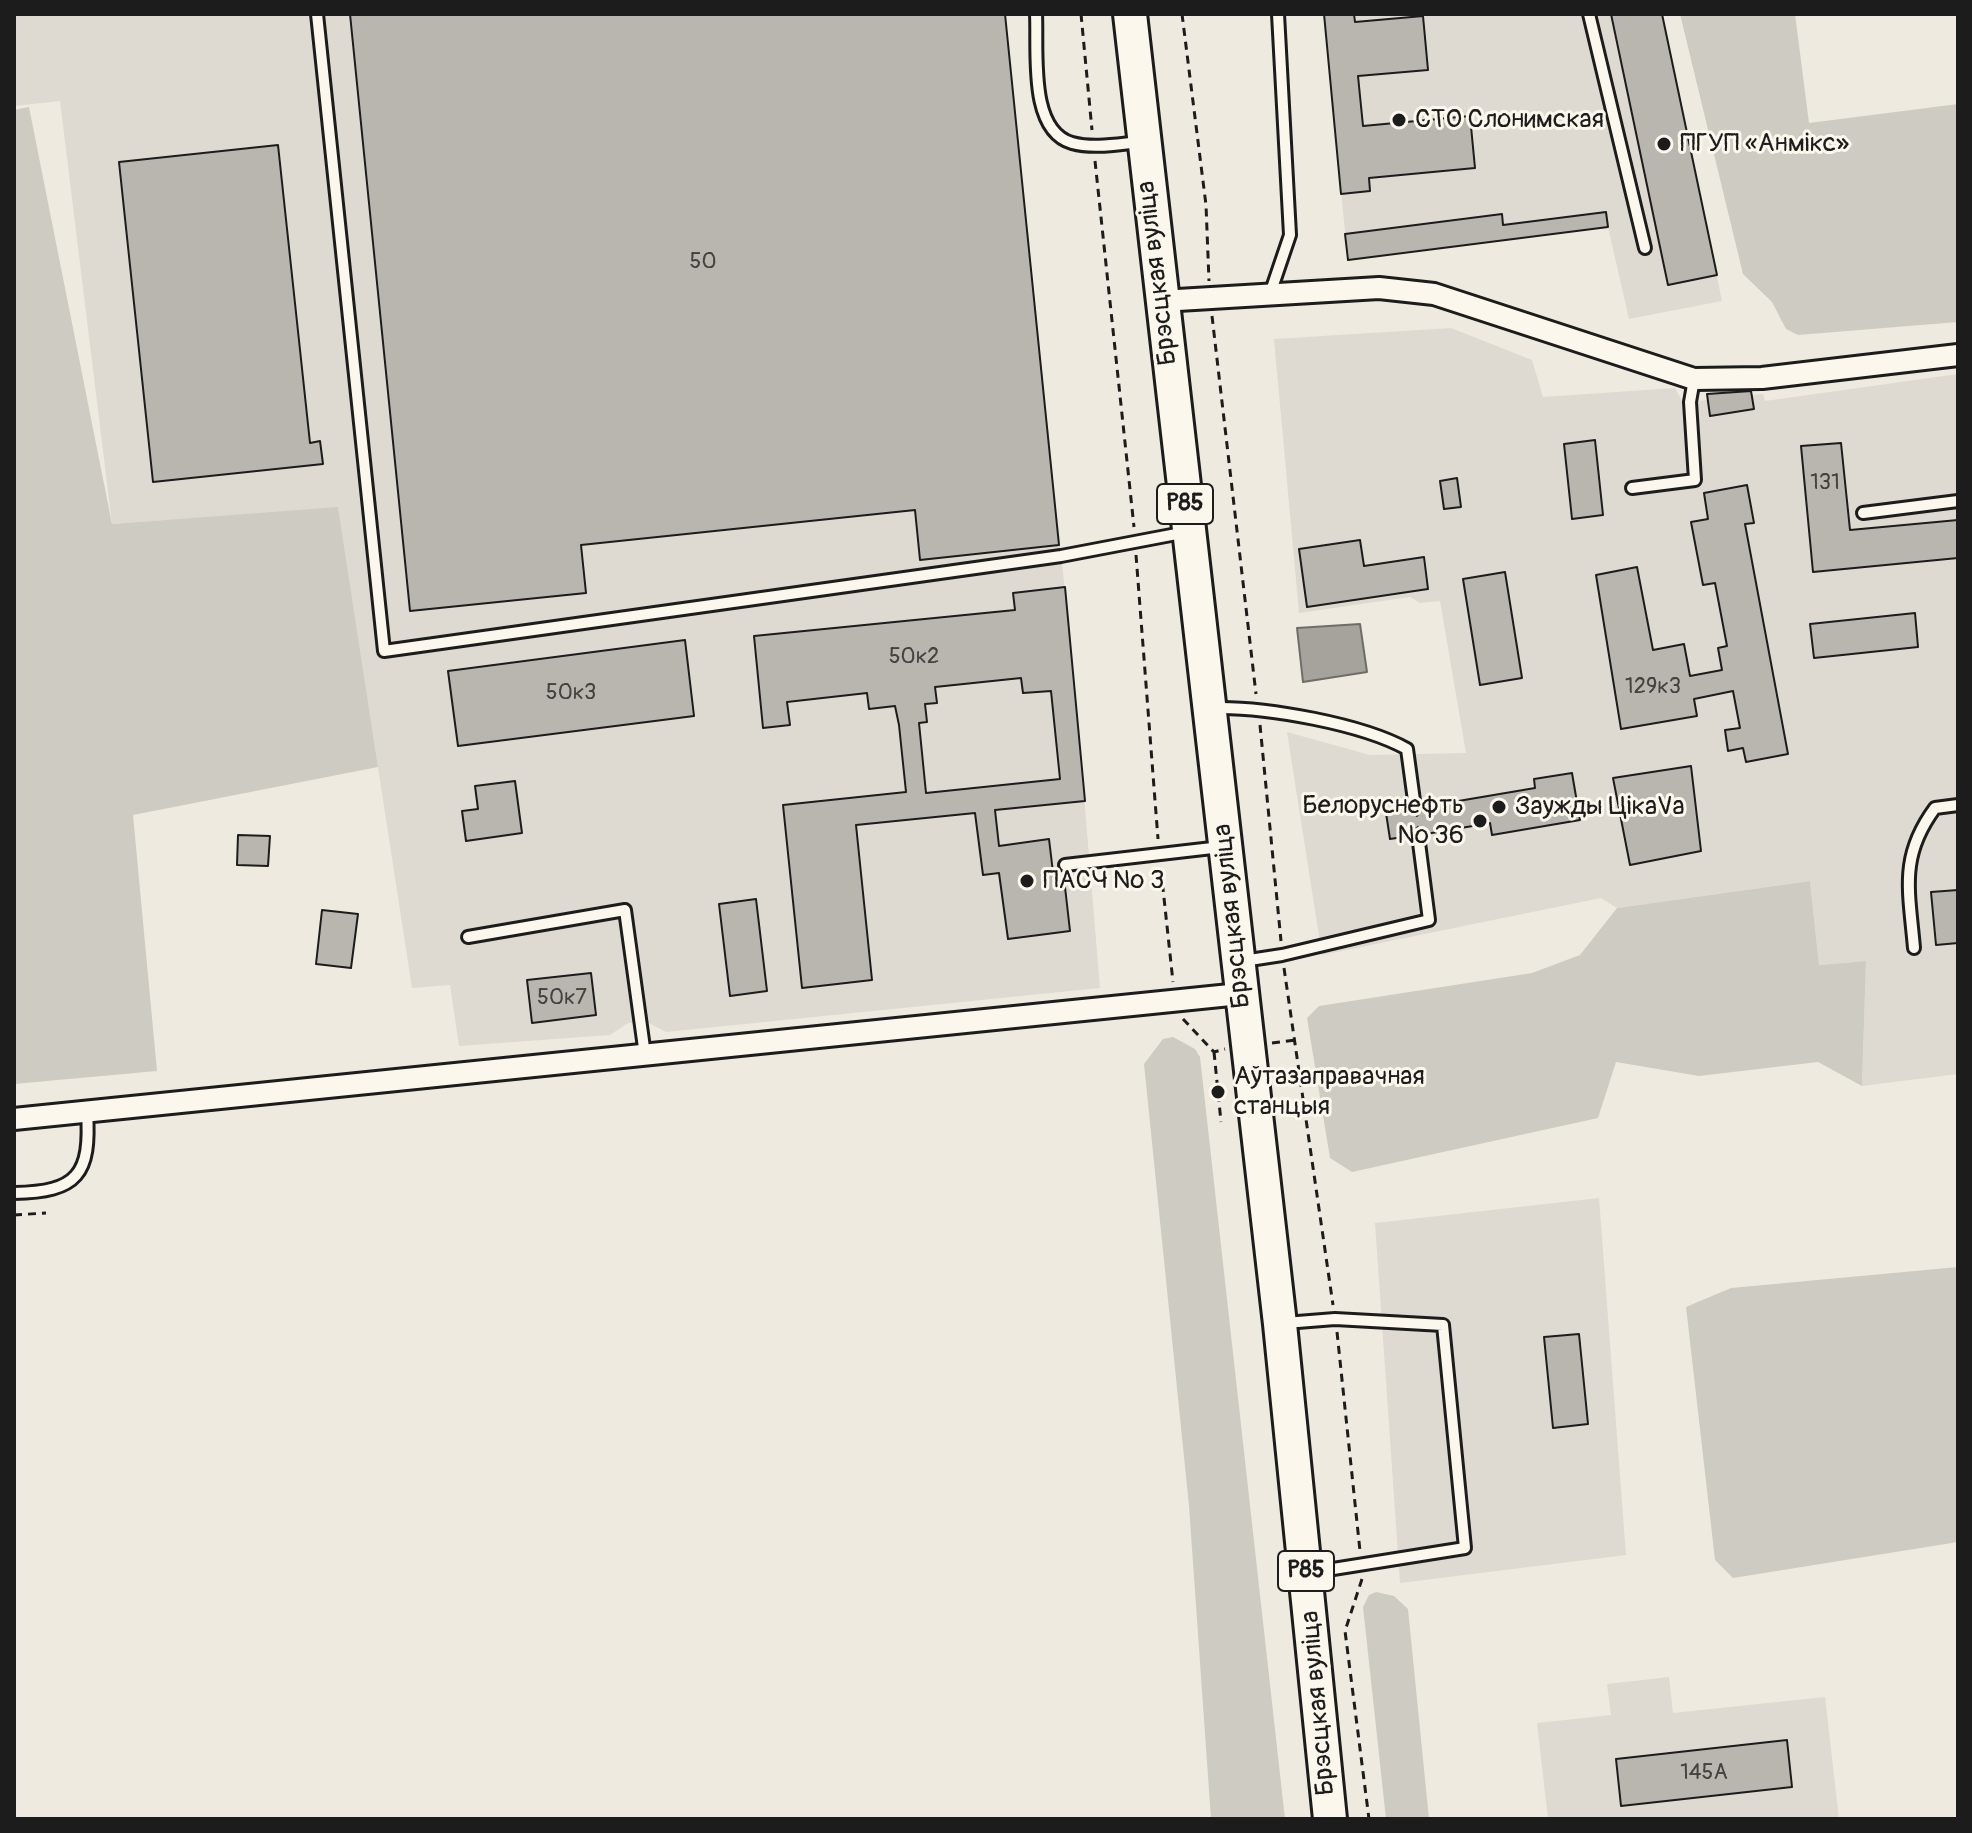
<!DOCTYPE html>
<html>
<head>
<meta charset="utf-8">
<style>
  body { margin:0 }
  #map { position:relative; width:1972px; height:1833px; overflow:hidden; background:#eeeadf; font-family:Pangolin,sans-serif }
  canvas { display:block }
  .frame { position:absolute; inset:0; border:16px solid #1c1c1c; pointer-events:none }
</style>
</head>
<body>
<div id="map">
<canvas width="1972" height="1833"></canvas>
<div class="frame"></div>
</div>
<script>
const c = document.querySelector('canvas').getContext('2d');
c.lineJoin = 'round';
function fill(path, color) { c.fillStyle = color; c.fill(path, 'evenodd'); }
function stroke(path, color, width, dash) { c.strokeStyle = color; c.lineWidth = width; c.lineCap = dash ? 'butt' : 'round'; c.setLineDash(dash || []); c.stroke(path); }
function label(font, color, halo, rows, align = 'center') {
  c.font = font + ' Pangolin,sans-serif'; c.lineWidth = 6; c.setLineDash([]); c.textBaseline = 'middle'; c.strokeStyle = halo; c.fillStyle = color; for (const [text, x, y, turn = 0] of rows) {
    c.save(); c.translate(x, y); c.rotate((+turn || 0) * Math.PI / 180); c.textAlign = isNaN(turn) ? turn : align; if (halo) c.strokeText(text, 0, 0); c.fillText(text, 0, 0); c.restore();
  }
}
fill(new Path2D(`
  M14 14H1005L1075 688 1100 988 666 1032 649 1023H628L610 1035 459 1046 450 985 412 988 338 508 112 524 60 101 14 106Z
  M1324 14H1662L1722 301 1629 319 1608 227 1348 260 1333 113 1348 111 1346 86 1331 87Z
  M1451 328 1532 360 1543 397 1675 388 1682 401 1690 402 1707 400V394L1751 387 1752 395 1763 394 1765 401 1958 374V1074L1862 1086 1866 961 1819 965 1810 881 1617 908 1601 898 1322 955 1287 732 1370 755 1466 753 1440 601 1420 603 1410 597 1299 613 1274 339Z
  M1599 1198 1626 1555 1400 1583 1375 1223Z
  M1669 1677 1673 1713 1825 1697 1839 1819H1548L1537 1723 1611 1715 1607 1684Z`), '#dedad1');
fill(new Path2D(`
  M1680 14H1795L1809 123 1958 104V322L1798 335 1786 329 1772 302 1743 274Z
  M29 107 112 524 338 507 378 767 133 815 157 1071 14 1084V110Z
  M1810 881 1819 965 1866 961 1862 1086 1818 1062 1699 1076 1616 1062 1598 1118 1352 1172 1330 1158 1307 1018 1319 1006 1532 973 1580 955 1617 908Z
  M1173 1037 1195 1049 1200 1057 1285 1819H1211L1189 1506 1144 1064 1163 1039Z
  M1958 1267V1542L1733 1578 1715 1560 1686 1307 1731 1288Z
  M1376 1592 1394 1596 1408 1609 1429 1819H1386L1363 1607 1369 1595Z`), '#ceccc2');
const water = new Path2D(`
  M1360 624 1367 672 1303 682 1297 628Z`);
fill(water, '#a6a39d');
stroke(water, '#6f6d69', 2);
const building = new Path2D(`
  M350 14H1005L1059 545 920 560 915 510 581 545 586 593 410 611Z
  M1324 14H1354L1355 22 1423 16 1428 70 1358 76 1363 126 1470 116 1475 168 1369 178 1370 191 1341 194Z
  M1611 14H1662L1717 275 1668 285Z
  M278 145 310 443 320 441 323 464 153 482 119 162Z
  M1606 212 1608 227 1348 260 1345 234 1502 214 1503 225Z
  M1751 391 1754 409 1710 416 1707 394Z
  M1595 440 1603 515 1572 519 1564 444Z
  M1841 443 1850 530 1958 520V558L1813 572 1801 446Z
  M1457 478 1461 507 1444 509 1440 481Z
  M1747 485 1754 523 1745 524 1788 754 1746 762 1743 748 1728 751 1725 730 1740 728 1733 691 1694 699 1697 716 1621 729 1596 575 1637 567 1653 650 1684 644 1690 676 1722 670 1718 648 1727 646 1715 583 1703 585 1691 522 1708 519 1704 493Z
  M1360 540 1364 566 1424 557 1428 589 1307 607 1299 549Z
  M1505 572 1522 678 1480 685 1463 579Z
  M1065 587 1085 801 995 810 999 846 1049 839 1055 889 1065 887 1070 931 1008 939 999 873 983 875 975 813 856 825 872 980 802 988 783 805 906 792 899 725 895 706 869 709 867 693 787 702 790 725 763 728 754 636 1015 610 1013 593ZM1021 678 1023 693 1051 691 1060 779 926 793 919 723 927 722 925 704 937 703 935 687Z
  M1915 613 1918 647 1814 658 1810 624Z
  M685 640 694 716 458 746 448 671Z
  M1691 766 1701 851 1630 865 1613 778Z
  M1572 773 1580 820 1492 835 1490 823 1426 834 1418 827 1410 836 1390 839 1386 813 1407 809 1417 816 1423 807 1535 788 1534 779Z
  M515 781 522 833 466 841 462 811 478 809 475 786Z
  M238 835 270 836 268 866 237 865Z
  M1958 890V943L1936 945 1931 892Z
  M756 899 767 991 730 996 719 904Z
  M322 910 358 914 351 968 316 964Z
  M591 973 596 1015 532 1023 527 980Z
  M1579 1334 1588 1424 1553 1428 1544 1337Z
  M1787 1740 1792 1787 1621 1806 1616 1759Z`);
fill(building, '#b9b6af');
stroke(building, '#1c1c1c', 2);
const service = new Path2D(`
  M317 14 384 651 1061 556 1187 532
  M1036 14C1038 51 1028 130 1072 143 1094 149 1118 144 1140 142
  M1589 14 1645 248
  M1270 294 1290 235 1278 14
  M1632 488 1695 480 1690 402 1694 379
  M1863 513 1958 501
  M1215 708C1267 707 1362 724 1407 749L1415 808
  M1065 865 1221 847
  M468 937 625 910 645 1055
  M1914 948C1909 890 1899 857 1935 808L1958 805
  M1243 961 1282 955 1429 920 1418 835
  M14 1193C78 1192 91 1174 87 1112
  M1285 1323 1335 1319 1443 1325 1465 1548 1308 1573`);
const minor = new Path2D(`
  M1161 301 1379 288 1434 294 1694 379 1762 378 1958 355
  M14 1119 1240 994`);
const primary = new Path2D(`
  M1130 14 1280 1324 1330 1819`);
stroke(service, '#1c1c1c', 16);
stroke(minor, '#1c1c1c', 26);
stroke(primary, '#1c1c1c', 38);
stroke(new Path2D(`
  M1081 14 1092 130
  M1182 14 1206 205 1209 281
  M1095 161 1134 527
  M1212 316 1256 694
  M1136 555 1158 839
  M1260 725 1281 941
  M1161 870 1173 982
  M1284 968 1333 1305
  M1183 1019 1214 1052 1225 1049
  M1272 1043 1295 1040
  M1214 1052 1221 1122
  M14 1215 46 1213
  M1337 1332 1360 1551
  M1362 1579 1345 1631 1369 1819`), '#1c1c1c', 3, [8, 6]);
stroke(service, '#fbf7ec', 10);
stroke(minor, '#fbf7ec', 20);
stroke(primary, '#fbf7ec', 32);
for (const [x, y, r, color] of [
  [1399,120,8,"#1c1c1c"],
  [1664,144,8,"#1c1c1c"],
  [1499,807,8,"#1c1c1c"],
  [1480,821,8,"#1c1c1c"],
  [1027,881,8,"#1c1c1c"],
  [1218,1092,8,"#1c1c1c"]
]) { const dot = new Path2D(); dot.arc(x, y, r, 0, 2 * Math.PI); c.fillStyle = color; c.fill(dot); stroke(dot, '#fbf7ec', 3); }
label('22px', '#434241', null, [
  ["50",703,262],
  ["131",1825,483],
  ["50к2",914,657],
  ["129к3",1653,687],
  ["50к3",571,693],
  ["50к7",562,998],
  ["145А",1704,1773]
]);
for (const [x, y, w] of [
  [1185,504,56],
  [1306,1571,56]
]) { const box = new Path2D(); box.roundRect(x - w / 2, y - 20, w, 40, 6); c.fillStyle = '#fbf7ec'; c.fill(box); stroke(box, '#1c1c1c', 2); }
label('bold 24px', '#1c1c1c', null, [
  ["Р85",1185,504],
  ["Р85",1306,1571]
]);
label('26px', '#1c1c1c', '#fbf7ec', [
  ["СТО Слонимская",1415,120],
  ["ПГУП «Анмікс»",1680,144],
  ["Белоруснефть",1464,806,"right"],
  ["№ 36",1464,836,"right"],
  ["Заужды ЦікаVа",1515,807],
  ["ПАСЧ № 3",1043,881],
  ["Аўтазаправачная",1234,1077],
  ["станцыя",1234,1107]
], 'left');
label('26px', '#1c1c1c', '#fbf7ec', [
  ["Брэсцкая вуліца",1158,273,-97],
  ["Брэсцкая вуліца",1233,916,-96],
  ["Брэсцкая вуліца",1319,1703,-95]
]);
</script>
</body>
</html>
